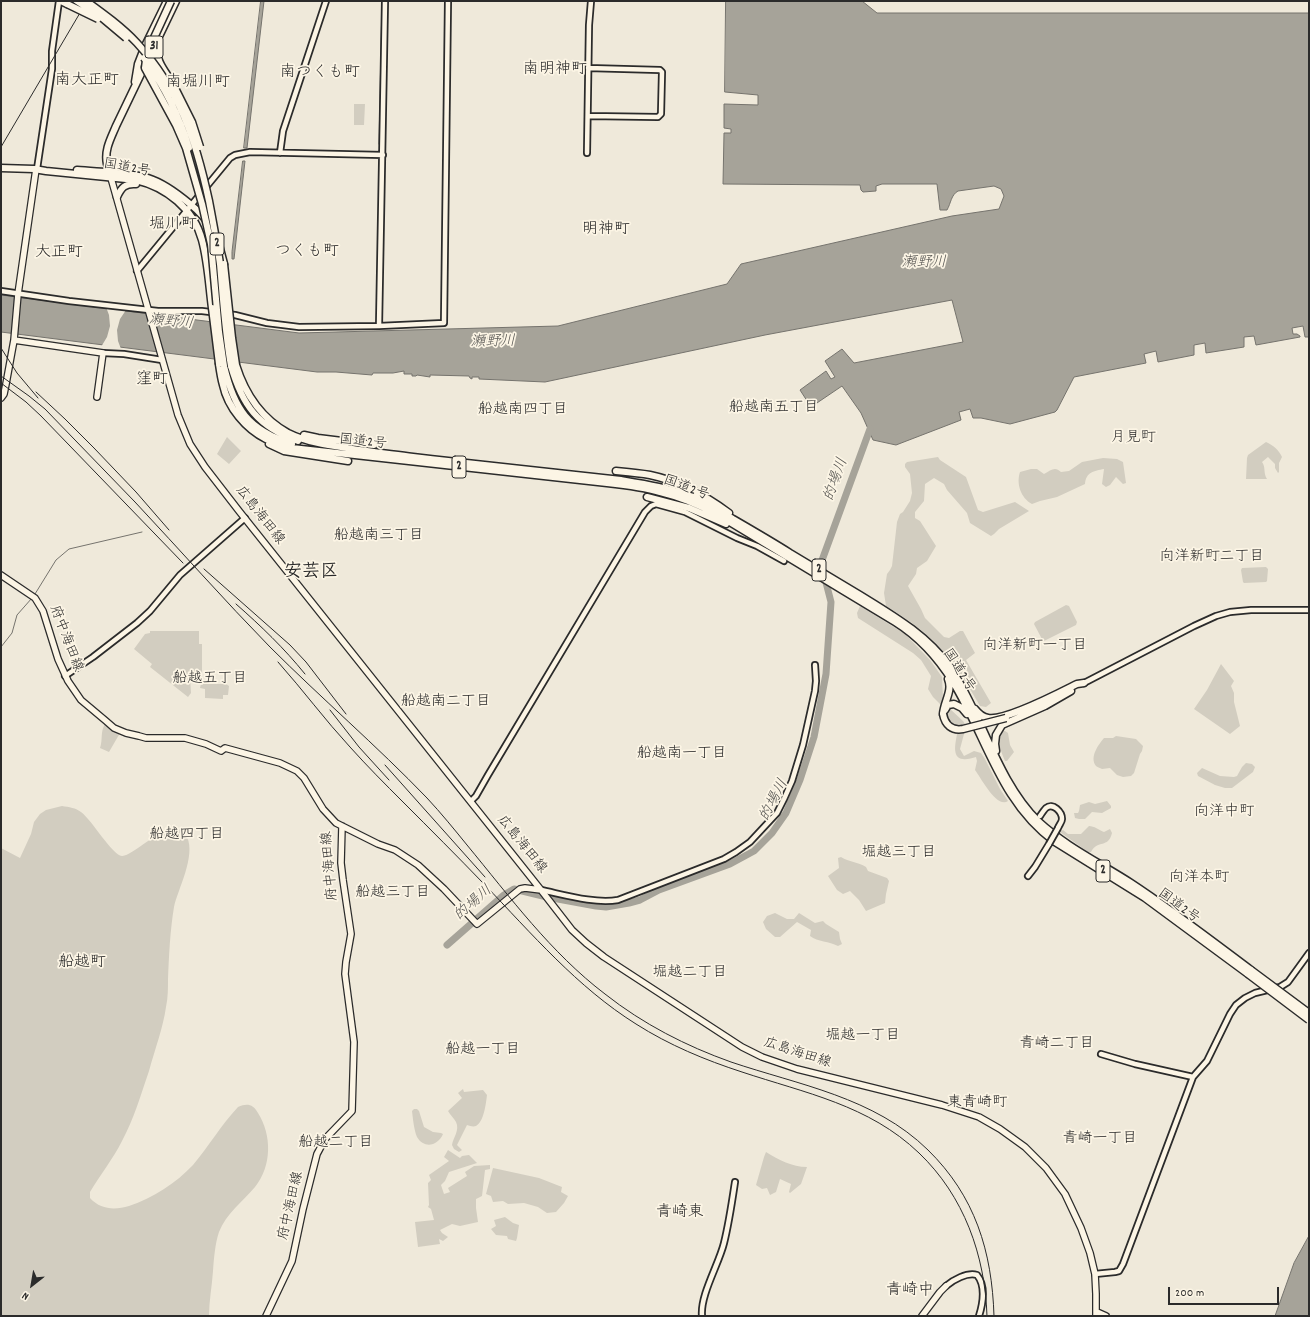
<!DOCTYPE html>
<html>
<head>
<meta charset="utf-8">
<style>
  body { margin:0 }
  #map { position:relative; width:1310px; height:1317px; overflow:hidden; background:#efe9da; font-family:Dekko,sans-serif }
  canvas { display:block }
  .frame { position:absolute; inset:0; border:2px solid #2b2b2b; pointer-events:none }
  .north { position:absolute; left:12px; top:1265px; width:40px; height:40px; -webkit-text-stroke:3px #fcf5e5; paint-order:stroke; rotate:211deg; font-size:11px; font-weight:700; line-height:16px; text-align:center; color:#2b2b2b }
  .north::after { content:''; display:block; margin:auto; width:14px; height:18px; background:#2b2b2b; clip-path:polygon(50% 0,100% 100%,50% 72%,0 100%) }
  .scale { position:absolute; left:1168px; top:1287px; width:111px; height:18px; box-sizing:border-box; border:2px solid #2b2b2b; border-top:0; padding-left:5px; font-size:12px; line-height:14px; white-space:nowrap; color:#2b2b2b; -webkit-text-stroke:3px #fcf5e5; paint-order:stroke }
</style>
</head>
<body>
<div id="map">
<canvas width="1310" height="1317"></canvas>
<div class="frame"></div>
<div class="north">N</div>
<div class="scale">200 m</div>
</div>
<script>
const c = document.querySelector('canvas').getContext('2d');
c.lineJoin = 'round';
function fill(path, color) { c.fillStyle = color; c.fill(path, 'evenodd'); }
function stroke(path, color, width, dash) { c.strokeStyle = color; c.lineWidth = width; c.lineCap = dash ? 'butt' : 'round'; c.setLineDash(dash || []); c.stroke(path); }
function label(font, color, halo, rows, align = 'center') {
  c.font = font + ' Dekko,"Klee One",sans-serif'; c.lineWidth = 3.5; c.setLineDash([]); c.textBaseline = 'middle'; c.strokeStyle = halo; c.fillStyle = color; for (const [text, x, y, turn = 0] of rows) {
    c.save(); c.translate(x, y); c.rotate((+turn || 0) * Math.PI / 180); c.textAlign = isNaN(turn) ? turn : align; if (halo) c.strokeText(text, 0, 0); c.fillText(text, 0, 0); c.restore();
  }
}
fill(new Path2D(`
  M354 104H365L364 125H354Z
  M227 437 241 451 229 464 217 454Z
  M1266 442C1273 445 1279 450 1282 457L1279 463V472L1278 473 1275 468V464L1268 457 1262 462C1266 467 1263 473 1267 479H1246L1247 458 1248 455Z
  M938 457 940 460 966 477 978 510 983 512 1015 502 1029 511 999 529 994 534 991 536 970 523 967 513 947 490 944 484 934 478 925 484 924 501 915 512V518L920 521 936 546 927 561 917 568 916 574 908 586 921 609 925 618 944 637 949 638 960 631H963L975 653 966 660 991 703 986 707 980 706C970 689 960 672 948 657 931 635 909 620 886 606L884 593 887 574 890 570 892 566 897 522 900 514 903 512 910 501 912 493 910 474 905 467V464L907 462Z
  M1103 458 1117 459 1123 462 1126 483 1123 484 1116 477 1110 485 1106 487 1102 484 1104 469C1094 471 1086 472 1085 484L1057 497 1040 501 1032 504C1021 498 1016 484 1020 472L1031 469H1037L1044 474C1051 470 1055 466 1061 472L1069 471 1082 462Z
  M1266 567 1268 569 1267 581 1266 582 1244 583 1243 582 1241 570 1242 568Z
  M1066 605 1069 606 1077 622 1076 625 1044 641H1043L1034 624 1035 622Z
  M860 606 905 634 930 660 942 677 943 699 949 708 963 721 970 731 964 734 960 749 964 756 974 751 981 753 985 759 1000 789 1008 801C997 809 981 778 975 770L977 761 976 757C972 758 966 760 963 759 951 758 956 741 957 734 942 730 938 719 941 705L933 697 928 689 931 676 921 660 913 653 858 618 857 613Z
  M150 631H199V644H202V678H190L191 693 188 697 150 667 152 664 134 649 145 634 150 633Z
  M1221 664 1234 681 1231 686 1234 693V702L1240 726 1230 734 1194 709 1207 690Z
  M201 684H226L229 686 228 695H223V699L205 698V689L200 688Z
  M105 724 120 733 109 752 100 748C103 740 100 732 105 724Z
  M1002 731H1005L1008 733 1010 745 1014 752 1007 761H1005C1001 751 996 741 1002 731Z
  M1116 736 1136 739 1143 746 1142 751 1140 754 1134 773 1131 776 1123 777 1117 775 1110 768 1102 769C1100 768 1097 767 1096 766 1089 757 1099 744 1104 738H1113Z
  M1246 763 1252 764 1255 767 1253 772 1232 788H1225L1215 785 1198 776 1197 773 1202 768 1220 776 1234 777 1237 776 1242 767Z
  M1107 801 1111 806V808L1102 813 1092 812 1085 819H1079L1075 818 1074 813H1078L1079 811 1080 805 1089 802 1095 804Z
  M62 806C69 807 76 808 81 812 92 820 112 855 122 856 135 857 174 810 187 837 196 856 178 889 174 907 170 931 169 956 168 979 168 988 168 998 166 1007 163 1028 155 1049 149 1071 141 1094 134 1119 122 1141 113 1159 100 1175 90 1192V1198C101 1210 115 1210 129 1206 153 1198 176 1183 193 1165 209 1146 221 1125 238 1107 247 1103 253 1104 258 1113 272 1135 272 1166 255 1187 243 1201 226 1214 219 1232 215 1244 214 1258 213 1271 212 1286 209 1301 209 1316H1V848L20 858 31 834 34 822 40 814 46 810Z
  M1089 826C1094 826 1099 830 1104 832L1110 829 1112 833C1108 849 1098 839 1091 852H1088L1060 832 1063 830 1068 834H1081Z
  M841 857C849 862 858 862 866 867L868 871 887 878 889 881 886 894 885 903 866 911 859 900 850 891 843 894 837 890 828 876 839 868 838 858Z
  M775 913 787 919H794L799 913 815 923 823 921 826 924 839 932 840 939 842 944 838 946C829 941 818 942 810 936L811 930 797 922 780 937H775L766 929 763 922 767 916Z
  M463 1089 464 1092 483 1090 487 1095C486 1103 484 1122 476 1126 473 1127 470 1126 467 1125L457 1145 462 1150 459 1152 454 1149 452 1145C453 1138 460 1130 456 1122 454 1118 450 1115 448 1111L462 1098 458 1093Z
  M414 1109H417L419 1111 424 1127 433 1132 441 1133 443 1134C438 1146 424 1149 417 1137 414 1130 413 1119 412 1111Z
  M448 1150 460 1158 462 1156 469 1155 477 1163 449 1172 445 1181 441 1185 444 1194 450 1192 448 1188 467 1176 465 1172 474 1166 490 1165V1169L485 1170 482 1196 476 1199V1208L478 1222 460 1226 452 1224 440 1230 442 1233 448 1237 443 1241 439 1239 440 1244 418 1247 415 1222 434 1220 431 1209 428 1207 429 1205 428 1183 431 1180 429 1175 449 1161 444 1157Z
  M766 1152C779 1160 792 1167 807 1167L801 1184 790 1193 789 1192 791 1184 780 1179 776 1192 770 1195 767 1188 762 1189 756 1185 764 1157Z
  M493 1168 539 1178 562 1187 561 1192 568 1196 564 1203 556 1212 547 1213 538 1207 524 1203 508 1204 503 1201 493 1202 491 1196 486 1194Z
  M505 1217 513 1223 519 1225 517 1238 516 1241 508 1239 507 1236 496 1235 491 1229 496 1226 494 1220Z`), '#d2cdc0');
const water = new Path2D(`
  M261 1H264L247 148H244Z
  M726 1H862L877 13H1309V337H1305L1303 326 1292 328 1293 334H1297L1300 336V337L1256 345 1254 336 1244 337V347L1206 353 1205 343 1194 345V355L1158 362 1156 351 1144 354 1146 363 1074 377 1057 410 1055 412 1010 424 981 418H973L970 409 959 412 961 420 896 445 873 440 861 413 842 386 811 407 800 390 826 371 831 379 835 377 825 361 842 349 854 363 963 342 952 300 765 335 545 382 479 379V377H472V379L470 378 469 376 430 375V377L417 375 416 376H412V374H404V371L393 373H373L372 375 336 372H317L1 332V295L299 333 558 326 727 284 741 264 952 216 999 209 1004 196 1001 189 994 186 958 191C951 195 951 203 947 210H940L937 184H882L876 186V191L863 192 861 190 860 185 723 184 724 133H731V129L724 128V104L758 105V95L725 92Z
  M243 161H245L234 259H232V252Z
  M1309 1236V1316H1275L1294 1263Z`);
fill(water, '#a6a399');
stroke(water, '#75736d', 1);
fill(new Path2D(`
  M106 307 126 310 120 319 117 330 118 341 121 349 101 347 107 337 110 326 109 315Z`), '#efe9da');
stroke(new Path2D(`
  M379 144 382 1
  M35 594 56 560 69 549 142 532
  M1 647 12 633 17 615 32 598`), '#75736d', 1);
stroke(new Path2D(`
  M447 945 504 895 514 889 547 897 596 906 606 907 629 903 640 900 659 890 730 864 754 851 772 833 786 813 800 780 814 737 826 674 831 602 821 563 870 429`), '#a6a399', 7);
const minor = new Path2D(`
  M588 116 658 117 661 114 662 72 660 70 588 68
  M280 153 283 131 326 1
  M587 153 589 25 591 1
  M37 169 52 69V51L59 1
  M137 271 230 158 235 155 250 152 383 155
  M1 291 69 301 158 311H202L235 315 267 323 299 327 379 326 444 323 448 1
  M379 326 385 1
  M103 353 124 354 162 360
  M65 676 93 657 137 623 150 611 180 575 245 518
  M1084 683 1194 626 1216 616 1230 612 1251 610H1309
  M471 801 476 796 488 775 645 512 651 506 656 504 685 512 737 538 757 546 784 561
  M1040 816C1042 813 1044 810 1046 808 1053 802 1062 812 1062 819 1062 822 1059 825 1058 828
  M1028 876 1035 867 1049 844
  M541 890C565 895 595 904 618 900L724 859 736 852 750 842 777 813 784 799 792 781 803 745 815 691 816 681 815 665
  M1101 1054 1135 1064 1193 1077
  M1095 1274 1115 1272 1119 1271 1123 1264 1193 1077 1207 1061 1230 1014 1236 1005 1245 998 1255 993 1280 987 1288 982 1309 953
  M946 1286C953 1280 967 1272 977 1275 986 1286 983 1303 979 1316
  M702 1316C700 1295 719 1264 724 1243 729 1223 732 1202 735 1182`);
const major = new Path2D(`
  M111 178 178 415 190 444 205 467 239 511 541 890 572 930 586 943 604 957 742 1047 762 1057 797 1069 942 1105 979 1117 1000 1129 1025 1147 1046 1168 1065 1194 1081 1228 1090 1253 1095 1274 1096 1294V1316
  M14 340 103 353 97 397
  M1 398 4 394 6 384 14 340 18 294 36 169
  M1 575 35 598 43 611 58 659 68 681 81 700 106 721 114 728 126 733 139 736 146 738H185L206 744 221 751 225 748 280 763 297 771 304 778 323 809 336 823 378 844 395 850 418 865 444 889 477 924 520 889 525 888 541 890
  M1097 1312 1106 1316
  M266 1316 292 1261 303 1209 317 1154 325 1139 352 1111 354 1042 345 974 346 962 351 934 343 880 341 863 342 826
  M922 1316 940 1292 946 1286`);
const highway = new Path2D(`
  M61 1 67 4
  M157 46C155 61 166 72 173 84
  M135 82 138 64 145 46 167 1
  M1 168 34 169 46 171 136 180C166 187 194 209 202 240 208 262 209 285 212 308
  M77 170C98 172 129 172 148 178 164 183 177 193 190 204 200 212 208 221 214 232
  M111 176C110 172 108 168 107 164 104 150 111 138 116 126L176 1
  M117 197C121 188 125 183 136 184
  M219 245 224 264
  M219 364C220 371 221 378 223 385 228 408 246 429 266 439 274 443 283 445 292 448L607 483C625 485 643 487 660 492 681 497 700 505 718 515L895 622C919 637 938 658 953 682 987 738 1000 802 1055 842L1145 898 1248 974
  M236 365C245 394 261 418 288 433 306 442 327 445 347 448 369 452 391 454 413 457 482 465 551 472 621 480 645 484 670 488 693 497 707 503 720 511 733 519 752 530 771 541 790 553 813 567 837 581 860 595 894 616 927 635 950 667 982 714 997 781 1038 821 1065 846 1100 863 1131 883 1172 910 1211 940 1251 970
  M224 366C234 409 248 430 292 444
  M231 366C242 405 258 427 298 441
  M304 435 318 438 374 445
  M269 444 284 451 348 461
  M616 471C627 472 639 473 650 475 679 481 706 496 729 513
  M647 497 689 508 726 524
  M975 709C979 714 982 717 988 718 1006 721 1059 693 1077 684L1084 683
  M945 710 948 705 954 704 962 708 967 714
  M943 714C944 701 953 691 948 679
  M996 751 995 744 996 735 1002 725 1045 706 1071 691`);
stroke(minor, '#2b2b2b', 8);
stroke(major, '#2b2b2b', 8);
stroke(highway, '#2b2b2b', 9);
stroke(minor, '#fcf5e5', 4.5);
stroke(major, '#fcf5e5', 5.5);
stroke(highway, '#fcf5e5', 6);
stroke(new Path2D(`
  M1 147 87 1
  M1 348 17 373 38 398
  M1 376 29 396 45 409C75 440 105 471 135 502 180 550 224 600 270 647 321 698 377 746 427 798 441 813 454 829 467 845 510 897 551 953 605 994 643 1024 686 1046 731 1062 799 1085 874 1097 928 1150 975 1196 992 1251 994 1316
  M1 383 26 402 41 416 183 563
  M36 392 65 419 94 448 136 492 169 530
  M204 569 290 645 306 662 346 714
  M236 604C261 626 284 648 305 674
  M278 662C303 690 325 720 350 747 367 766 385 784 403 802 430 829 457 856 484 884 532 934 577 987 636 1024 669 1045 705 1060 742 1072 805 1093 869 1105 919 1153 964 1196 985 1255 987 1316
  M330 710 359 747 389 780
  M385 765 485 877`), '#2b2b2b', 1);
const minorBridge = new Path2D(`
  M1049 844 1058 828`);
const highwayBridge = new Path2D(`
  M77 1 101 17 126 38
  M86 1C104 14 122 27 137 43 180 90 196 141 209 201 213 222 217 243 220 264 223 298 225 332 231 366
  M171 1 147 53 145 68 176 125 186 148 202 204 211 244 219 332 224 366
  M67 4 98 19
  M144 58C164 86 179 115 189 148
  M173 84 192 122 200 147
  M224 264 232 338 236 365
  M212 308 219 364
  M943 714C945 725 952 731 963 729L1006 718
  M1251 970 1309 1013
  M1248 974 1309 1020`);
stroke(minorBridge, '#2b2b2b', 8, []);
stroke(highwayBridge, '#2b2b2b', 9, []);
stroke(minorBridge, '#fcf5e5', 4.5);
stroke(highwayBridge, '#fcf5e5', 6);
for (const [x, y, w] of [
  [154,47,18],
  [217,244,14],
  [459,467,14],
  [819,570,14],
  [1103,871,14]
]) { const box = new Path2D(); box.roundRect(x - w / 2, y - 11, w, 22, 3); c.fillStyle = '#fcf5e5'; c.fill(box); stroke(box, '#2b2b2b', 1); }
label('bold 13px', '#2b2b2b', null, [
  ["31",154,47],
  ["2",217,244],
  ["2",459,467],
  ["2",819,570],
  ["2",1103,871]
]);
label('14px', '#2b2b2b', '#fcf5e5', [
  ["国道2号",127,169,10],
  ["国道2号",363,443,6],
  ["国道2号",686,489,20],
  ["広島海田線",259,516,52],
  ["府中海田線",65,639,69],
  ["国道2号",958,671,57],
  ["広島海田線",521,845,51],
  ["府中海田線",331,866,-95],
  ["国道2号",1178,907,36],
  ["広島海田線",797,1054,18],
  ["府中海田線",292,1206,-77]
]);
label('italic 15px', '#565552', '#fcf5e5', [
  ["瀬野川",924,264],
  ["瀬野川",171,323,6],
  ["瀬野川",493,343,-1],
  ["的場川",837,480,-70],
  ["的場川",775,801,-62],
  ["的場川",474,904,-41]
]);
label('15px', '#2b2b2b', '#fcf5e5', [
  ["船越南五丁目",774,409],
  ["船越南四丁目",523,411],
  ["月見町",1133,439],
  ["船越南三丁目",379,537],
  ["向洋新町二丁目",1212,558],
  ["向洋新町一丁目",1035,647],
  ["船越五丁目",210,680],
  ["船越南二丁目",446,703],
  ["船越南一丁目",682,755],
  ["向洋中町",1224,813],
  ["船越四丁目",187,836],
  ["堀越三丁目",899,854],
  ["向洋本町",1199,879],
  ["船越三丁目",393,894],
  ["堀越二丁目",690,974],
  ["堀越一丁目",863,1037],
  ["青崎二丁目",1057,1045],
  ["船越一丁目",483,1051],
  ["東青崎町",977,1104],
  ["青崎一丁目",1100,1140],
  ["船越二丁目",336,1144]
]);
label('16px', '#2b2b2b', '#fcf5e5', [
  ["南明神町",555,71],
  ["南つくも町",320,74],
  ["南大正町",87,82],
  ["南堀川町",198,84],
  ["堀川町",173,226],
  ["明神町",606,231],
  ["つくも町",307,253],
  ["大正町",59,254],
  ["窪町",152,381],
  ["船越町",82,964],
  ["青崎東",680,1214],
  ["青崎中",910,1292]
]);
label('bold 18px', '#2b2b2b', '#fcf5e5', [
  ["安芸区",311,574]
]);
</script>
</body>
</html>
